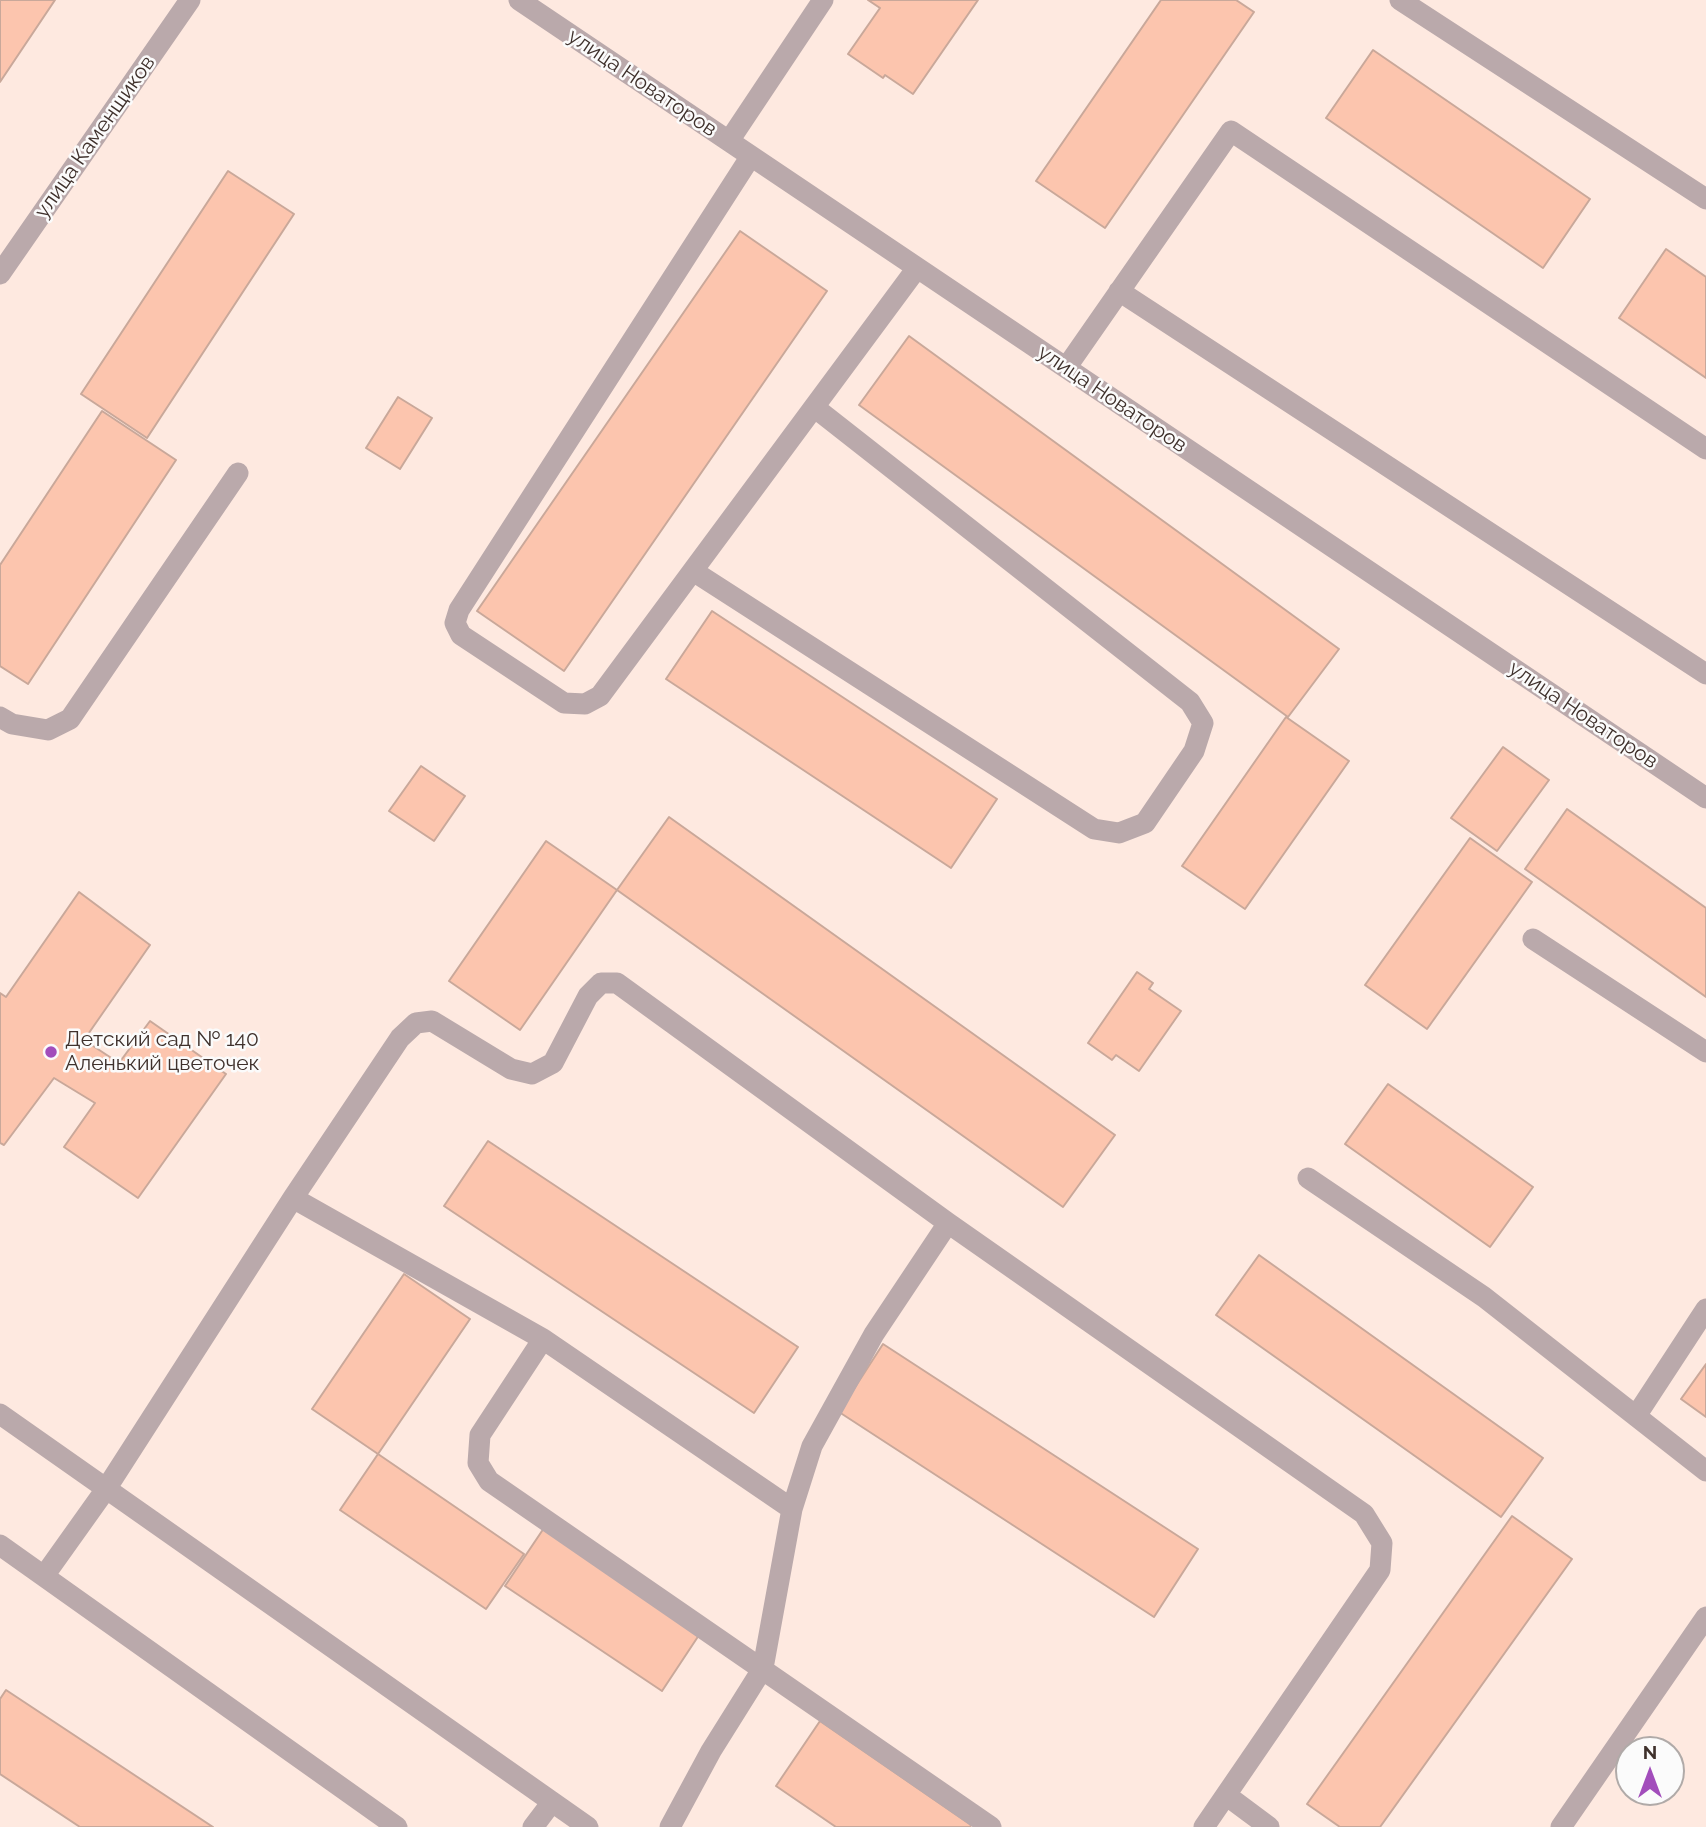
<!DOCTYPE html>
<html>
<head>
<meta charset="utf-8">
<style>
  body { margin:0 }
  #map { position:relative; width:1706px; height:1827px; overflow:hidden; background:#fee9e0; font-family:Raleway,sans-serif }
  canvas { display:block }
  .north { position:absolute; left:1615px; top:1736px; width:70px; height:70px; box-sizing:border-box; background:#fbfbfb; border:2px solid #b0aaa8; border-radius:50%; rotate:0deg; font-size:19px; font-weight:700; line-height:28px; text-align:center; color:#3f312c }
  .north::after { content:''; display:block; margin:auto; width:24px; height:32px; background:#a24dbb; clip-path:polygon(50% 0,100% 100%,50% 72%,0 100%) }
</style>
</head>
<body>
<div id="map">
<canvas width="1706" height="1827"></canvas>
<div class="north">N</div>
</div>
<script>
const c = document.querySelector('canvas').getContext('2d');
c.lineJoin = 'round';
function fill(path, color) { c.fillStyle = color; c.fill(path, 'evenodd'); }
function stroke(path, color, width, dash) { c.strokeStyle = color; c.lineWidth = width; c.lineCap = dash ? 'butt' : 'round'; c.setLineDash(dash || []); c.stroke(path); }
function label(font, color, halo, rows, align = 'center') {
  c.font = font + ' Raleway,sans-serif'; c.lineWidth = 5; c.setLineDash([]); c.textBaseline = 'middle'; c.strokeStyle = halo; c.fillStyle = color; for (const [text, x, y, turn = 0] of rows) {
    c.save(); c.translate(x, y); c.rotate((+turn || 0) * Math.PI / 180); c.textAlign = isNaN(turn) ? turn : align; if (halo) c.strokeText(text, 0, 0); c.fillText(text, 0, 0); c.restore();
  }
}
const building = new Path2D(`
  M0 0H55L0 82Z
  M868 0H978L913 94 885 75 883 78 848 54 880 8Z
  M1161 0H1236L1254 12 1105 228 1036 181Z
  M1373 50 1590 199 1543 268 1326 118Z
  M228 171 294 214 147 438 81 394Z
  M740 231 827 291 564 671 477 611Z
  M1666 249 1706 277V378L1619 318Z
  M909 336 1339 649 1288 717 859 405Z
  M398 397 432 418 400 469 366 448Z
  M102 411 176 460 28 684 0 666V565Z
  M712 611 997 799 951 868 666 679Z
  M1286 717 1349 761 1245 909 1182 866Z
  M1503 747 1549 780 1497 851 1451 818Z
  M421 766 465 796 434 841 389 811Z
  M1567 809 1706 908V997L1525 869Z
  M669 817 1115 1135 1063 1207 617 890Z
  M1470 838 1532 882 1427 1029 1365 985Z
  M546 841 617 890 520 1030 449 981Z
  M79 892 150 945 84 1040 119 1063 150 1021 226 1074 138 1198 64 1147 95 1103 54 1078 4 1145 0 1143V993L6 997Z
  M1137 972 1153 983 1149 989 1181 1011 1139 1071 1116 1055 1112 1060 1088 1043Z
  M1388 1084 1533 1187 1490 1247 1345 1144Z
  M488 1141 798 1347 754 1413 444 1206Z
  M1259 1255 1543 1458 1501 1517 1216 1315Z
  M404 1274 470 1319 378 1454 312 1409Z
  M883 1344 1198 1549 1154 1617 839 1412Z
  M1706 1364V1417L1681 1399Z
  M378 1454 524 1554 486 1609 340 1510Z
  M1512 1516 1572 1559 1380 1827H1340L1307 1804Z
  M546 1525 703 1629 662 1691 505 1586Z
  M6 1690 213 1827H80L0 1774V1699Z
  M820 1721 971 1825 970 1827H836L776 1786Z`);
fill(building, '#fcc5ae');
stroke(building, '#c9a89a', 2);
stroke(new Path2D(`
  M519 0 1706 798
  M1400 0 1706 199
  M729 141 823 0
  M751 156 459 610 455 623 461 635 564 703 585 704 600 696 917 268
  M0 274 190 0
  M1119 291 1706 674
  M1066 368 1231 131 1706 449
  M693 571 1094 829 1119 833 1145 823 1194 751 1203 723 1190 702 814 407
  M0 717 12 724 48 730 70 719 238 473
  M1533 939 1706 1052
  M1308 1178 1484 1297 1706 1471
  M293 1198 543 1339 480 1435 478 1463 489 1481 991 1827
  M543 1339 792 1509
  M0 1414 588 1827
  M1636 1416 1706 1309
  M0 1545 397 1827
  M44 1576 106 1489 293 1198 400 1038 416 1023 432 1021 511 1069 532 1074 553 1063 588 996 601 983H617L948 1223 1364 1514 1382 1543 1380 1570 1204 1827
  M1226 1795 1269 1827
  M533 1827 552 1802
  M670 1827 711 1751 763 1668 792 1509 812 1446 874 1334 948 1223
  M1561 1827 1706 1617`), '#baa9ab', 21);
for (const [x, y, r, color] of [
  [51,1052,7,"#a24dbb"]
]) { const dot = new Path2D(); dot.arc(x, y, r, 0, 2 * Math.PI); c.fillStyle = color; c.fill(dot); stroke(dot, '#fbfbfb', 2.5); }
label('21px', '#3f312c', '#fbfbfb', [
  ["улица Новаторов",642,83,34],
  ["улица Каменщиков",95,137,-55],
  ["улица Новаторов",1112,399,34],
  ["улица Новаторов",1583,715,34]
]);
label('21px', '#3f312c', '#fbfbfb', [
  ["Детский сад № 140",65,1040],
  ["Аленький цветочек",65,1064]
], 'left');
</script>
</body>
</html>
